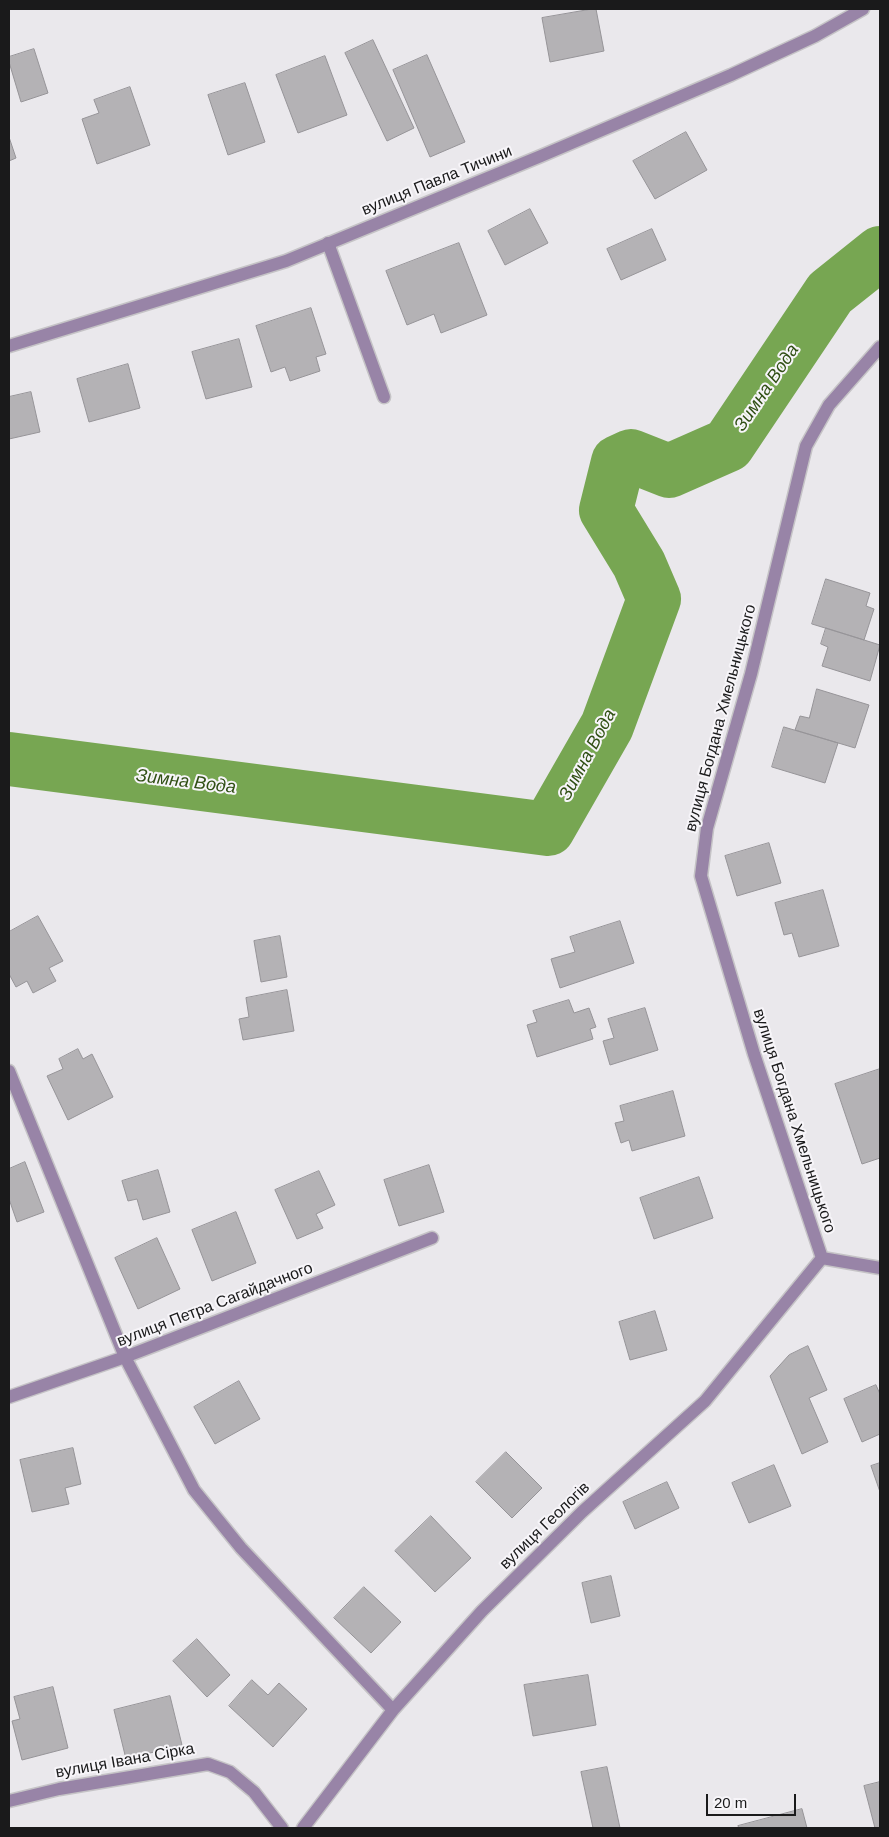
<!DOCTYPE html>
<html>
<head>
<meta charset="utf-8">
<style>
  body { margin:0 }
  #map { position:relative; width:889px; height:1837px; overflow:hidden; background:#eae8ec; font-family:Arial,sans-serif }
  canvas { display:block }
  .frame { position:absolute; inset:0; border:10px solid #1a1a1b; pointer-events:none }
  .scale { position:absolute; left:706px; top:1794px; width:90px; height:22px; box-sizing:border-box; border:2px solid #1a1a1b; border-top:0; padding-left:6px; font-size:15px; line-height:18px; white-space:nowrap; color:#1a1a1b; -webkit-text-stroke:4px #f7f5f9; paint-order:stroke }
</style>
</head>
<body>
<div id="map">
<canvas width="889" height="1837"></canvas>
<div class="frame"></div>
<div class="scale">20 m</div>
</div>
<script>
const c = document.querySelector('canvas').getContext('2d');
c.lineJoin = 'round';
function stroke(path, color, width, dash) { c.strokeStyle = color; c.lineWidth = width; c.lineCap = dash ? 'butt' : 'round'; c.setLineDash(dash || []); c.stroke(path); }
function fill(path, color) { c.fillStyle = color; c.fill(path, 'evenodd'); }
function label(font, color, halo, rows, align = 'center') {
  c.font = font + ' Arial,sans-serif'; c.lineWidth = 4; c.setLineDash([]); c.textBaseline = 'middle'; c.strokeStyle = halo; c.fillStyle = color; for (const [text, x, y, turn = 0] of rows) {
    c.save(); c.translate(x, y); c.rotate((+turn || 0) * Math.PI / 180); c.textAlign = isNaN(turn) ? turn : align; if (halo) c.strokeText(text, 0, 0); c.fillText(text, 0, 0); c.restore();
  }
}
stroke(new Path2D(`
  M9 759 548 829 607 726 654 599 639 564 606 510 618 462 631 456 669 471 728 445 830 293 880 253`), '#77a652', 54);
const building = new Path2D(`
  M592 9H596L604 51 550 62 542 18Z
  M373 40 414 128 387 141 345 53Z
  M34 49 48 93 21 102 9 62V57Z
  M427 55 465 142 430 157 393 70Z
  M325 56 347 115 298 133 276 75Z
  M245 83 265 142 228 155 208 95Z
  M130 87 150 145 97 164 82 119 99 113 94 100Z
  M686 132 707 170 655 199 633 161Z
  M9 137 16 158 9 161Z
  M530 209 548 243 505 265 488 231Z
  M652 229 666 260 621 280 607 249Z
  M459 243 487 315 441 333 434 314 407 325 386 271Z
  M311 308 326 354 316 357 320 371 290 381 285 367 271 372 256 326Z
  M239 339 252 387 206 399 192 352Z
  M128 364 140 408 89 422 77 379Z
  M31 392 40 432 9 439V397Z
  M826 579 870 593 866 606 874 609 864 640 812 624Z
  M826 628 880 645 870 681 822 666 828 647 821 644Z
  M817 689 869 705 855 748 795 730 800 716 809 718Z
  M784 727 838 743 825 783 772 767Z
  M769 843 781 883 737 896 725 856Z
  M823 890 839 946 799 957 792 933 784 935 775 903Z
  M38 916 63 961 49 968 56 981 33 993 27 981 16 987 9 974V932Z
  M620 921 634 963 560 988 551 959 575 952 570 937Z
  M280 936 287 977 261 982 254 941Z
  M287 990 294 1031 243 1040 239 1019 249 1017 246 998Z
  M569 1000 574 1013 589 1008 596 1027 590 1029 593 1039 537 1057 527 1025 537 1022 533 1011Z
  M645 1008 658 1050 610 1065 603 1041 614 1038 608 1019Z
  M78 1049 83 1059 92 1054 113 1097 68 1120 47 1076 63 1069 59 1059Z
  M880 1069V1158L862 1164 835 1084Z
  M673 1091 685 1136 632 1151 629 1140 621 1143 615 1123 624 1121 620 1106Z
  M25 1162 44 1212 17 1222 9 1199V1169Z
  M429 1165 444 1212 399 1226 384 1180Z
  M158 1170 170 1212 143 1220 137 1199 128 1201 122 1181Z
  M319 1171 335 1205 316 1214 323 1228 297 1239 275 1190Z
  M699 1177 713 1218 654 1239 640 1198Z
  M236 1212 256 1263 212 1281 192 1230Z
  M157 1238 180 1289 138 1309 115 1258Z
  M655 1311 667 1350 630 1360 619 1322Z
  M808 1346 827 1390 809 1398 828 1442 802 1454 770 1376 789 1355Z
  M239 1381 260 1419 215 1444 194 1407Z
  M876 1385 880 1394V1434L862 1442 844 1399Z
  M73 1448 81 1484 65 1488 69 1504 32 1512 20 1460Z
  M506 1452 542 1488 512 1518 476 1482Z
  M880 1463V1492L871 1466Z
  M774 1465 791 1506 749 1523 732 1483Z
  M667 1482 679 1508 635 1529 623 1502Z
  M431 1516 471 1558 435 1592 395 1551Z
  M611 1576 620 1616 591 1623 582 1583Z
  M364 1587 401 1622 371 1653 334 1618Z
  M197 1639 230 1675 207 1697 173 1661Z
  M588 1675 596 1725 533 1736 524 1685Z
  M252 1680 268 1695 279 1683 307 1709 273 1747 229 1706Z
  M53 1687 68 1748 22 1760 12 1721 20 1719 14 1697Z
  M170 1696 182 1745 126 1759 114 1710Z
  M607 1767 620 1828H593L581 1772Z
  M880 1782V1828H875L864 1786Z
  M802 1809 807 1828H739L738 1826Z`);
fill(building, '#b4b2b5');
stroke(building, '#969498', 1);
const service = new Path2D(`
  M328 243 384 397`);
const minor = new Path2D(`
  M9 346 286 261 541 156 731 75 815 36 863 9
  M9 1071 125 1357 194 1490 241 1548 393 1710
  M822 1258 754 1054 701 876 707 828 751 674 806 446 829 405 880 347
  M822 1258 880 1268
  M9 1397 125 1357 432 1238
  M9 1801 59 1789 208 1764 230 1772 254 1792 282 1828
  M303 1828 393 1710 482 1611 582 1512 705 1401 822 1258`);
stroke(service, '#c5c3c6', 15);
stroke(minor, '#c5c3c6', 15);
stroke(service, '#9884a7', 12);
stroke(minor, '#9884a7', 12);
label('16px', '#1a1a1b', '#f7f5f9', [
  ["вулиця Павла Тичини",437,181,-22],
  ["вулиця Богдана Хмельницького",721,718,-75],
  ["вулиця Богдана Хмельницького",794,1121,72],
  ["вулиця Петра Сагайдачного",215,1305,-21],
  ["вулиця Геологів",545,1526,-44],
  ["вулиця Івана Сірка",125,1761,-10]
]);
label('italic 18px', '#315015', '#f7f5f9', [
  ["Зимна Вода",767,388,-56],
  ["Зимна Вода",588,755,-62],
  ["Зимна Вода",186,782,7]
]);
</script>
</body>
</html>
